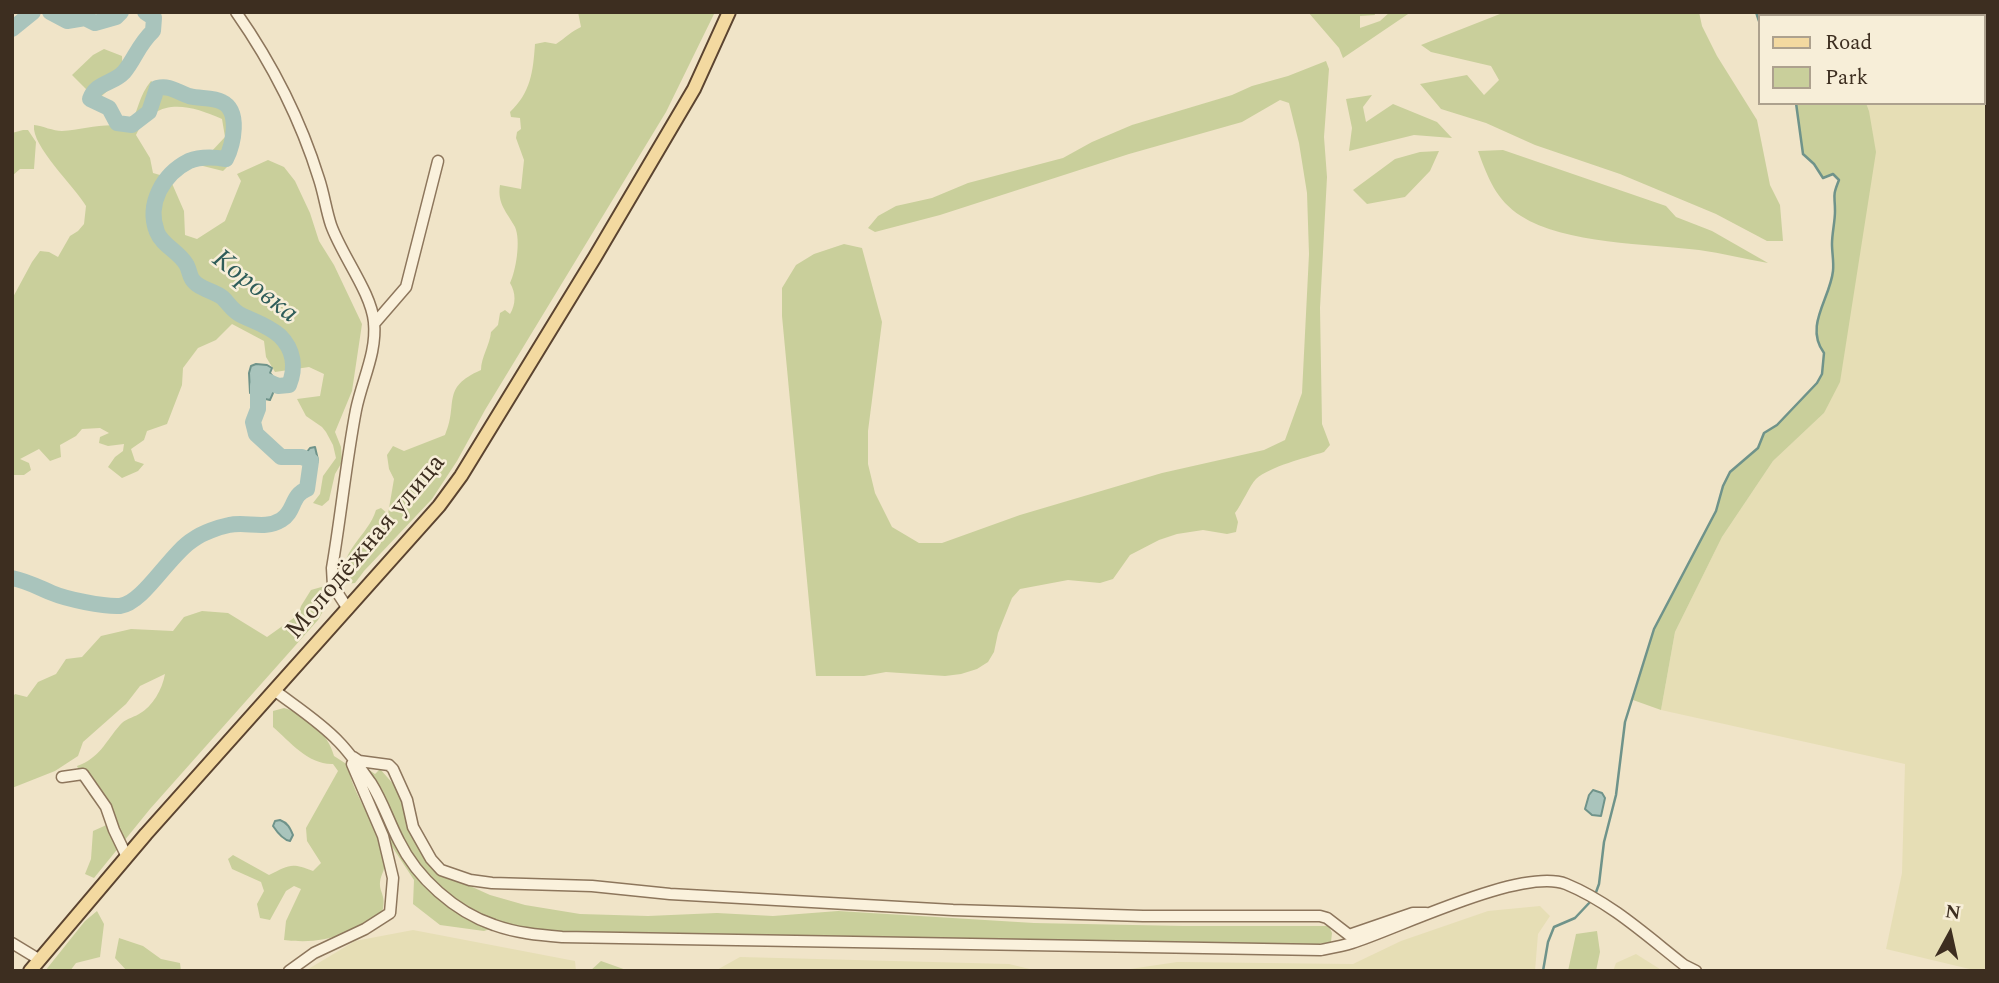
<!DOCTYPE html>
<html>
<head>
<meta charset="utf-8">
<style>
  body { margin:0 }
  #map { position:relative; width:1999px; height:983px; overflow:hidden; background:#f0e4c8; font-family:Spectral,serif }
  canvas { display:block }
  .frame { position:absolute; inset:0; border:14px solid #3d2e20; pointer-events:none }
  .legend { position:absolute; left:1758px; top:14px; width:228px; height:91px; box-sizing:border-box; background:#f7eed8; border:2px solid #ada18e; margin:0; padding:9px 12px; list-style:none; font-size:21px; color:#3d2e20 }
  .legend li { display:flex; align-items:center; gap:14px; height:35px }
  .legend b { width:35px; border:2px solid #ada18e }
  .north { position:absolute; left:1915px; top:899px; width:70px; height:70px; -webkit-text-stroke:5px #f7eed8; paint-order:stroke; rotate:8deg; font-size:19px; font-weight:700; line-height:28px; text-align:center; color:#3d2e20 }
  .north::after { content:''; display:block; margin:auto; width:24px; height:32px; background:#3d2e20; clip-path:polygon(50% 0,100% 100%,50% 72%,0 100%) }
</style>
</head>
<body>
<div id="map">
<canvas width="1999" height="983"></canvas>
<div class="frame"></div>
<ul class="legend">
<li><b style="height:9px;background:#f3d9a0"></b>Road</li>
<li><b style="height:19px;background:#c9cf9b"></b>Park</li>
</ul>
<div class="north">N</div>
</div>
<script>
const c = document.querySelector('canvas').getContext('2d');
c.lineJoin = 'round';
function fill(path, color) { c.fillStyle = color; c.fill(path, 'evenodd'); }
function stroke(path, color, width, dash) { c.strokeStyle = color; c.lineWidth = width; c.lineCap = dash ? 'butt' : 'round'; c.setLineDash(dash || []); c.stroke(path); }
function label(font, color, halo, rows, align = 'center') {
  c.font = font + ' Spectral,serif'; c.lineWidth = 5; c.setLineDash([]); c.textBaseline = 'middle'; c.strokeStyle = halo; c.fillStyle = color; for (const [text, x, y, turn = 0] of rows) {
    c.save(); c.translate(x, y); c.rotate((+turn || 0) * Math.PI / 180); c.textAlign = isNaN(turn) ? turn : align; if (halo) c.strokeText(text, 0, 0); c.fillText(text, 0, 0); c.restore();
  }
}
fill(new Path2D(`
  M1792 12H1895L1910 16H1795Z
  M1983 32 1987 33V971H1978L1886 949 1902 873 1905 764 1661 710 1675 632 1722 537 1773 461 1824 413 1869 111 1866 103H1983Z
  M1540 906 1550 916 1538 934 1535 971H1117L1177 962 1353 964 1401 941 1488 911Z
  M413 930 575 961 576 971H305L355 941Z
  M1636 954 1663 971H1613L1616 963Z
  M740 957 1009 964 1038 971H715Z`), '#e6deb5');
fill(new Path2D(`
  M578 12H715L666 112 485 410 457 461 432 499 364 571 355 583 346 584C335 553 368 537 376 510L381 508 388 514 394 479 389 469 387 455 393 446 404 451 445 435C459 403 440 388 481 370 481 357 490 345 491 332L498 325 500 313 505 310 510 314C516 304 516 293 510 283 516 271 521 240 515 227 507 212 497 204 500 185L521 189 524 160 516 138 517 132 521 129 520 118 511 117 510 112C531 92 533 72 535 44L545 42 556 44C565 38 572 31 581 27Z
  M1308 12H1374L1375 15 1360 16V28L1380 21 1390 12H1411L1343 58 1339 48Z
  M1505 12H1699L1702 26 1717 56 1757 120 1770 185 1780 205 1783 241H1767L1716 214 1620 174 1535 145 1486 123 1441 109 1420 84 1467 75 1484 95 1499 80 1491 66 1431 52 1421 45Z
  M1895 12H1987V33L1983 32V16H1910Z
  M104 49 122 56 123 78 98 99 84 98 86 89 72 75 93 55Z
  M1326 61 1329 69 1324 137 1327 177 1320 308 1322 424 1330 445 1324 452C1305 458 1271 466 1256 479 1250 485 1242 504 1235 513L1238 522 1236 532 1227 534 1203 530 1177 534 1159 540 1130 555 1113 579 1100 583 1068 580 1020 589 1012 598 998 633 994 652 988 662 977 669 961 674 945 676 886 672 864 676H816L782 316V288L796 265 814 254 844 244 862 248 882 322 868 431V464L875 493 892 527 919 543H942L1020 515 1162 473 1264 450 1285 440 1302 393 1309 254 1307 193 1299 143 1289 103 1280 100 1242 122 1129 154 940 215 875 232 868 228 878 216 896 206 932 198 968 183 1063 158 1092 142 1132 125 1232 95 1252 86 1288 76Z
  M151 81 158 86 173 84 183 89 206 94 223 101 234 113 236 130 232 162 223 171 191 163 193 157 210 153 225 137 222 119C189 104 155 96 136 135L150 158 153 173 160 175 167 172 184 211 185 235 197 239 225 221 241 181 237 174 268 160 284 167 295 181 310 213 319 241 334 265 362 324 352 391 335 432 341 447 342 462 335 474 329 500 322 506 313 503 320 494 323 476 336 458 333 445 326 432 322 427 306 416 297 399 320 396 324 374 309 367 275 372 266 357 264 341 232 324 216 340 198 348 183 368 182 385 167 424 147 431 144 440 131 449 135 461 144 464 138 471 122 478 108 467 115 457 123 451 124 444 108 446 99 443 100 437 109 433 100 428 82 429 76 436 60 445 61 457 50 461 39 449 20 459 29 463 31 470 24 475H12V299L32 262 40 251 49 252 58 257 70 236 78 231 84 224 86 206C75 187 31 146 34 125 43 126 53 131 62 131 84 130 109 121 129 128 138 112 139 95 151 81Z
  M1372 95 1363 107 1366 122 1393 104 1437 122 1452 138 1414 135 1349 151 1352 128 1346 99Z
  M1796 103H1866L1869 111 1876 152 1840 382 1824 413 1773 461 1722 537 1675 632 1661 710 1633 700 1654 629 1716 511 1723 486 1730 472 1758 448 1764 433 1777 425 1817 383 1822 374 1824 353C1804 326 1830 299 1833 271 1834 262 1832 253 1832 244 1832 233 1835 222 1835 211 1835 195 1832 197 1839 180L1833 174 1823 178 1814 164 1803 154Z
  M23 130H28L36 142 34 169H20L12 176V133Z
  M1503 150 1666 206 1676 217 1712 231 1768 263C1745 259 1722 253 1699 250 1649 244 1564 244 1521 216 1496 200 1488 178 1478 151Z
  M1439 151 1430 171 1405 197 1367 204 1353 190 1395 159 1420 152Z
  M325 586 331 597 318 620 150 809 94 878 85 874 91 859 93 831 111 823 115 815C88 803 88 791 77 766 100 758 105 742 120 725 125 719 132 718 139 714 153 706 162 690 165 674L140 686 126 704 83 742 78 756 55 771 12 788V698L15 694 27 697 38 682 56 674 66 659 82 657 101 636 131 629 173 631 184 617 202 611 228 613 267 637 298 615 301 606 311 590Z
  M284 708C306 714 328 733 334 756L348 765C353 800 381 825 385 861 386 868 381 874 380 882 379 893 387 895 382 913 348 934 325 945 284 940L286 921 301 889 294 886 286 891 270 920 260 918 257 904 264 891 261 882 232 869 228 859 233 855 269 875C289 865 291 862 313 871L321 863 307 841 306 828 338 771 333 764C309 765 290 742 273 727V711Z
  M362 765 375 774 380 769 395 786 428 847 459 881 490 895 525 905 580 914 648 916 717 913 773 916 838 911 1034 923 1183 926H1329L1332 933 1331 942 1301 947 595 934 530 930 505 924 484 931 440 925 413 904 414 880 391 845 360 775Z
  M97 911 104 924 100 957 76 963 70 971H45L85 921Z
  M1597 931 1600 952 1596 971H1568L1576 934Z
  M119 938 143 946 161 959 180 963 181 971H127L115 958Z
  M601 961 629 971H590Z`), '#c9cf9b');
const water = new Path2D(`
  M256 364 267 365 272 368 270 373C279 382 274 391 270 400L256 397 250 393 249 373 251 366Z
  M315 447 318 460 312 482 307 484 308 465 302 458 310 448Z
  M1593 790 1602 793 1605 798 1601 816 1592 815 1585 809 1589 795Z
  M280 820C288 823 290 828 293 835L290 841C283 840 277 832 273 826L275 821Z`);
fill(water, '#a9c4bc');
stroke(water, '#6f938a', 2);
stroke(new Path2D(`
  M1756 12 1759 21
  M1595 895 1599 884 1604 842 1616 795 1625 722 1654 629 1716 511 1723 486 1730 472 1758 448 1764 433 1777 425 1817 383 1822 374 1824 353C1804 326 1830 299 1833 271 1834 262 1832 253 1832 244 1832 233 1835 222 1835 211 1835 195 1832 197 1839 180L1833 174 1823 178 1814 164 1803 154 1796 103
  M1543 971 1548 942 1554 927 1575 918 1591 901`), '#6f938a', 2.5);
stroke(new Path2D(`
  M50 12 67 21 85 18 95 23 116 17 121 12
  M12 29 33 12
  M12 578C27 581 38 587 52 593 66 599 104 607 120 606 144 603 170 553 194 539 202 533 219 527 229 525 246 521 265 530 281 520 295 512 291 495 307 489L311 461 302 457H281L256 434 253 422 258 409V386L267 381 278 386 289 385C296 368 294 350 280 336 269 326 256 322 243 316 233 312 230 305 223 298 214 290 199 290 192 279 189 274 189 268 186 264 179 252 162 245 157 232 146 204 163 174 189 161 201 156 214 157 226 159 233 145 241 111 222 102 213 97 199 99 189 96 177 92 170 85 157 88L149 112 132 125 117 123 109 108 90 99C96 82 113 84 124 72 135 59 138 45 153 31L154 18 145 12`), '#a9c4bc', 16);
const minor = new Path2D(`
  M236 12C271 62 301 121 319 179 324 194 326 210 331 225 342 256 371 292 374 322 377 353 362 380 356 410 346 462 341 516 332 568L333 586 348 609
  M374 324 406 287 438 161
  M274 690C295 706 320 722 338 741 350 753 361 769 371 783 383 802 389 822 399 841 417 878 455 912 494 925 516 933 539 935 562 937L1321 950C1331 948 1342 946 1352 943 1399 928 1522 867 1566 884 1610 902 1647 936 1684 965L1696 971
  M353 757 359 761 389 765 393 769 407 800 413 827 431 859 441 870 470 880 492 883 592 886 670 894 953 910 1143 916H1320L1327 918 1349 935 1413 913H1426
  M62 777 83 774 106 807 114 830 127 857
  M12 943 40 960
  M289 971 314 953 365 929 390 913 393 878 383 836 352 764`);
const major = new Path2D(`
  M30 971 146 834 439 506 461 476 595 257 694 89 729 12`);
stroke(minor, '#8d765c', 13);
stroke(major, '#5b4430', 16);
stroke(minor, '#faf1dc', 10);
stroke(major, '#f3d9a0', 12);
label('26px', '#3d2e20', '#f7eed8', [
  ["Молодёжная улица",367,548,-50]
]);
label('italic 28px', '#2f5d5a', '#f7eed8', [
  ["Коровка",254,288,38]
]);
</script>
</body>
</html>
